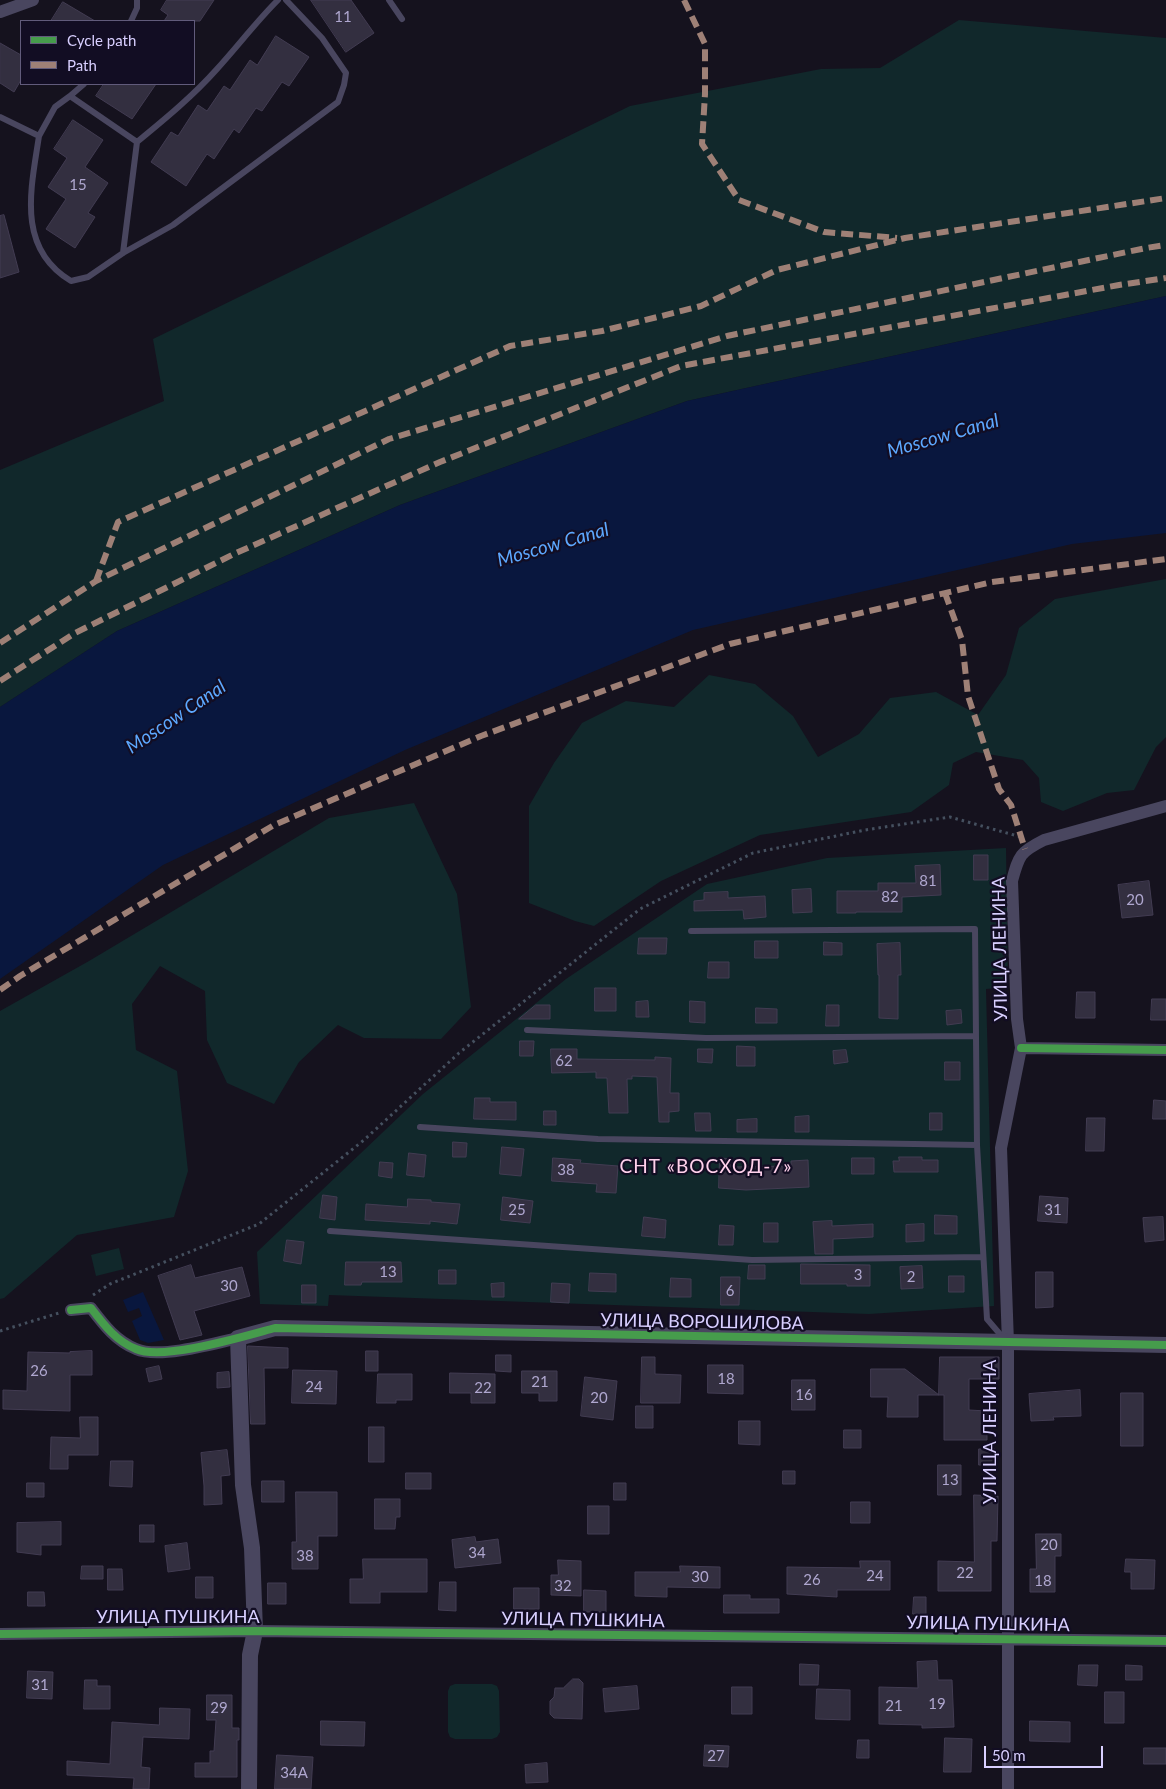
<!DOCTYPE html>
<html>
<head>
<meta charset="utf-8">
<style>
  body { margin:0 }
  #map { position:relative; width:1166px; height:1789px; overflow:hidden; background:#15121e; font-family:Lato,sans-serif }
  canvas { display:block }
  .legend { position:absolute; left:20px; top:20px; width:175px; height:65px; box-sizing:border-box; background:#120d23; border:1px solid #615b7b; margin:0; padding:6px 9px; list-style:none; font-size:15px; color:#d8cfff }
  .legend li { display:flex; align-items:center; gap:10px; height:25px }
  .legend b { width:25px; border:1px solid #615b7b }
  .scale { position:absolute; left:984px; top:1746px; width:119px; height:22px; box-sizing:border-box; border:2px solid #d8cfff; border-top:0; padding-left:6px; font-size:15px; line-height:18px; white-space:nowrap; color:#d8cfff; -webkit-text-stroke:4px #120d23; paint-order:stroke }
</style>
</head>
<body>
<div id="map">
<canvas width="1166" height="1789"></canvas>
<ul class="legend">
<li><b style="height:6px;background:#469c4c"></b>Cycle path</li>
<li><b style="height:6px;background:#9e8076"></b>Path</li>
</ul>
<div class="scale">50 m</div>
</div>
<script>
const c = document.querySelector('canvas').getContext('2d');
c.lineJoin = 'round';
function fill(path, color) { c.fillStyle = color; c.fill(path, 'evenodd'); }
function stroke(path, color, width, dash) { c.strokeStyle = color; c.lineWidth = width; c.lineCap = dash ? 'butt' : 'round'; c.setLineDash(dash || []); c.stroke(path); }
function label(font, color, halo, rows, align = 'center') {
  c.font = font + ' Lato,sans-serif'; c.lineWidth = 4.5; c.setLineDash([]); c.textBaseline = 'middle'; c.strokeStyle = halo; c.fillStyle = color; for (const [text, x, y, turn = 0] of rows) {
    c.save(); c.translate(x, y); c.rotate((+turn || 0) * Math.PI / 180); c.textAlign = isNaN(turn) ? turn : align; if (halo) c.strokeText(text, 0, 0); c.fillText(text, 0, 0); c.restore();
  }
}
fill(new Path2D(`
  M959 20 1166 38V296L687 401 400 505 117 631 0 707V470L164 401 153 339 630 106 821 69 880 68Z
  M1166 579V737L1156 747 1134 790 1107 793 1063 811 1041 802 1039 778 1023 760 976 752 953 763 949 785 911 812 760 835 661 881 594 926 575 921 529 903V806L554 763 582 723 626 701 674 707 709 675 755 684 793 716 818 757 859 734 890 698 936 692 978 715 1006 675 1019 628 1055 599Z
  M414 803 457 894 471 1007 441 1039 364 1038 338 1025 299 1062 274 1104 227 1083 207 1040 205 991 160 966 132 1004 136 1050 177 1071 188 1171 174 1217 77 1235 4 1298 0 1299V1011L89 961 329 818Z
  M1006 848 1008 987 986 989 994 1306 869 1314 329 1295 328 1306 260 1304 257 1252 423 1094 566 979 707 884 827 858Z
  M119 1248 124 1269 96 1276 91 1255Z
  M455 1684H492L497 1686 499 1691 500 1732 497 1737 492 1739H455L450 1737 448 1732V1691L450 1686Z`), '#11282b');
fill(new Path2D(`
  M1166 296V533L1072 544 693 630 405 750 163 865 0 979V707L117 631 400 505 687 401Z
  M143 1292 164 1340 148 1343 140 1340 132 1321 142 1316 139 1308 128 1312 123 1300Z`), '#09173e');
const building = new Path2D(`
  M167 0H214L200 21H164L168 15 161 10Z
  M311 0H351L374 33 346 52Z
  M63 2 95 21H51Z
  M276 36 309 57 289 86 282 82 262 111 256 108 239 133 234 129 214 159 207 154 186 186 151 162 171 132 178 136 198 105 207 111 224 86 230 90 250 60 257 65Z
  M0 43 21 55V80L14 92 0 83Z
  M104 84H156L132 119 96 96Z
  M73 120 103 140 85 167 108 183 88 213 95 217 75 248 46 229 66 199 48 187 67 158 54 149Z
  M4 215 19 272 0 278V216Z
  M974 855H988V880H974Z
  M940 865 941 895 902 897V912H856V913H837V891H878V883H916L915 866Z
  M1149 881 1153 915 1122 918 1118 885Z
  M811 889 812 912 793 913 792 890Z
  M728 892V898L765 896 766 917 744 919 743 910 694 911V901L704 900V893Z
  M639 938H667L666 954H638Z
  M755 941H778V958H755Z
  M824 942 842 943V955H824Z
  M900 943 901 975H898V1019L879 1018V975H878L877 944Z
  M709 962H729V978H708Z
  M595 988H616V1011H595Z
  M1077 992H1095V1018H1076Z
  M1152 999H1166V1020H1151Z
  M648 1001 649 1017H636V1002Z
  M690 1001 705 1002V1023L690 1022Z
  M536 1005H550V1019H519Z
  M827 1005H839V1026H826Z
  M756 1008 777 1009V1023H756Z
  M961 1010 962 1023 947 1025 946 1011Z
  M520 1041H534L533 1056H520Z
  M737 1046 755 1047V1066H737Z
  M551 1049H577V1059L655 1060V1057L671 1058 670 1093H679V1111L669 1112V1122H659L657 1077 632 1076V1079H627L628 1113H609L607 1078H596V1072L552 1073Z
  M698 1049H713L712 1063 698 1062Z
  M846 1050 848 1062 834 1064 833 1051Z
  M945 1062H960V1080H945Z
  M475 1098H490V1102H516V1120L474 1119Z
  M1154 1100 1166 1101V1119H1153Z
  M544 1111H556V1125H544Z
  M695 1113H710L711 1131H696Z
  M930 1113H942V1130H930Z
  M809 1116V1132H795V1117Z
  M1087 1118H1105L1104 1151H1086Z
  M757 1119V1132H737V1120Z
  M453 1142 467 1143 466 1157H453Z
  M502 1147 524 1149 521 1176 500 1174Z
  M409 1153 426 1155 424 1177 407 1175Z
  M899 1157H922V1160H938V1172H894L893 1161H899Z
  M553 1158 581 1160 580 1163 618 1166 616 1193 596 1192 597 1184 552 1181Z
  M720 1158 733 1159V1167L791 1166V1161L808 1160 809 1187 746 1190 719 1188Z
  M852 1158H874V1174H852Z
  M380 1162 393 1163 392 1178 379 1176Z
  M323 1195 337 1197 335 1220 320 1218Z
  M1040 1196 1068 1198 1067 1223 1038 1221Z
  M503 1197 533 1201 530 1223 501 1220Z
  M408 1199 431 1200V1202L460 1204 457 1224 430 1221V1224L365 1220 366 1204 407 1207Z
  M935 1215 957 1216V1234H935Z
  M644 1217 666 1220 665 1238 642 1236Z
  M1163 1217 1164 1240 1145 1242 1143 1218Z
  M832 1221V1226L873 1224V1237L833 1239V1254H815L813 1222Z
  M764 1223H778V1242H764Z
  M924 1224V1241L906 1242V1225Z
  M720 1225 734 1226 733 1245H719Z
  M287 1240 304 1242 301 1264 284 1261Z
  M346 1262H401L402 1282H362L361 1285H345Z
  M801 1264 870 1265V1286H847V1284H801Z
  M191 1265 195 1278 242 1267 250 1296 194 1311 202 1335 180 1340 158 1276Z
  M749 1265H765V1279H748Z
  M922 1266 923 1288 901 1289 900 1267Z
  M439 1270H456V1284H439Z
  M1036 1272H1053V1307L1036 1308Z
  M590 1273 616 1274V1292L589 1291Z
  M949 1276H964V1292H949Z
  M721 1277H740L739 1305H721Z
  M671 1278 691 1279V1297H670Z
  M504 1283V1297H492L491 1284Z
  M552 1283 570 1284 569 1303 551 1302Z
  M302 1285H316V1303H302Z
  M248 1346 288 1348V1368H264L265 1424H251Z
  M92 1351V1375H70V1411L3 1409V1390L27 1391 28 1352 70 1353V1352Z
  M366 1351H378V1371H366Z
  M496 1355H511V1372L496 1371Z
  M642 1357H655V1374L681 1375 680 1403H641Z
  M940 1357H999V1379H969V1410L987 1411V1440H944V1395H939Z
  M708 1365H743V1394L708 1393Z
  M159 1366 162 1379 149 1382 146 1369Z
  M871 1369H905L939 1395H918V1417H887L888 1397H871Z
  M293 1370 337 1371 336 1404 292 1403Z
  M522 1371H557V1401H539V1393H522Z
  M229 1372 230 1387 217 1388V1373Z
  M450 1373 495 1374V1403H471V1393H450Z
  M378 1374H412V1400H396V1403H377Z
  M585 1377 617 1381 613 1420 581 1416Z
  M792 1380H815V1410H792Z
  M1080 1390 1081 1416 1053 1417 1054 1420 1031 1421 1029 1394Z
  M1121 1393H1143V1446H1121Z
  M636 1406H653V1428H636Z
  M80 1417H98V1455H68V1469H50L51 1437 80 1438Z
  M739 1421H760V1445L739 1444Z
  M369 1427H384V1462H369Z
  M844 1430H861V1448H844Z
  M979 1449H995V1465H979Z
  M227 1450 230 1475 221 1476 222 1504 204 1505V1486L201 1453Z
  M111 1461H133L132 1487 110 1486Z
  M938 1465H961V1495H938Z
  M783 1471H795V1484H783Z
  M406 1473H431V1489H406Z
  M262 1481H284V1502H262Z
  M27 1483H44V1497H27Z
  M614 1483H626V1500H614Z
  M296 1492H337V1536H318V1569H292V1542H296Z
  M974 1495 998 1496 997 1541H991V1591H938V1561L974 1562Z
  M375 1499H400V1517H396L395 1529H375Z
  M851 1502H870V1523H851Z
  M588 1506H609V1534H588Z
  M61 1522V1545H41V1555L17 1552V1523Z
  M140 1525H154V1542H140Z
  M1036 1534H1061V1556H1055V1592H1030V1569H1036Z
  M475 1537 476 1542 498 1539 501 1563 455 1568 452 1540Z
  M187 1543 190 1569 168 1572 165 1546Z
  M363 1559H427V1592H380V1603H350V1579H363Z
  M1126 1559 1155 1560 1154 1589H1131V1572H1125Z
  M558 1560 581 1561V1596L551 1595V1575H558Z
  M860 1561H890V1590H837V1597L787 1594V1567L860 1568Z
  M82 1566H103V1579H81Z
  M680 1566 720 1567V1588L667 1587V1597L635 1596V1572H680Z
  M108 1569H122L123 1590H108Z
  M196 1577H213V1598H196Z
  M440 1582H456V1611L439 1610Z
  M268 1583H286V1604H268Z
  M514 1588H539V1609H514Z
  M584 1590 606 1591V1612H584Z
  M28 1592H44L45 1606H28Z
  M724 1595H750V1599H779V1613H724Z
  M914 1597H926V1614H913Z
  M937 1661 938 1680H952L954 1727 922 1728V1725L879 1724V1687L918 1688 917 1662Z
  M800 1664 819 1665 818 1685H800Z
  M1079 1665H1098L1097 1686 1078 1685Z
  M1126 1665 1142 1666V1680H1126Z
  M28 1671 53 1672 52 1699 27 1698Z
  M573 1679H579L583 1683 582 1719 554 1718 550 1714V1701L554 1697 555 1688H563Z
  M85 1680H97V1686H110V1709H84Z
  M637 1686 639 1709 605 1712 603 1689Z
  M732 1687H752V1714H732Z
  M817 1689 850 1690V1720L816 1719Z
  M1105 1692H1124V1723H1105Z
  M207 1695H232V1728H239V1740H237V1777H195V1763H210V1751H214L216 1720H207Z
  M160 1708 190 1709 189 1739 143 1737 141 1767 150 1768 149 1789H133L134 1778 67 1775V1761L110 1764 112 1722 159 1725Z
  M321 1721 365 1722 364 1746 321 1745Z
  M1030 1721 1070 1722V1742L1030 1741Z
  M945 1738 972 1739 971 1772H944Z
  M858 1740H869V1758H857Z
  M705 1745 729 1746 728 1767 704 1766Z
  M1144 1748H1166V1764H1144Z
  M277 1755 313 1757 311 1789H275Z
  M547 1763 548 1782 526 1783 525 1765Z`);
fill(building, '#332f40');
stroke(building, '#423c52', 1);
stroke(new Path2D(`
  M93 1295 110 1284 259 1224 364 1140 459 1053 640 909 753 853 865 830 950 817 1021 837
  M0 1331 59 1313`), '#45505f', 3, [2.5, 4]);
stroke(new Path2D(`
  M389 0 402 19
  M131 21 137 8V0
  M70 96 84 84
  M0 117 39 136C31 189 16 248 71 281L88 277 123 253 173 225 338 102 344 85 346 73 322 38 286 0
  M39 136 55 107 70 96 137 142 123 253
  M137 142C165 119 193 96 217 69 238 46 256 22 278 0
  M691 931 975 929 977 1145 987 1319 1005 1340
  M527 1030 706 1038 975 1036
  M420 1127 598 1139 977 1145
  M330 1231 752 1260 983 1257`), '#49465f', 6);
stroke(new Path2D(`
  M0 12 33 0
  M1021 1048 1166 1050
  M71 1310 91 1308C104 1325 116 1341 136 1349 159 1359 213 1344 238 1338
  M0 1634 255 1631 1166 1641
  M1008 1789V1343L1001 1148 1021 1048 1017 1019 1012 881C1019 855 1020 852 1044 840L1166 806`), '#49465f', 12);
stroke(new Path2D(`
  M249 1789 250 1655 255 1631 252 1548 243 1485 238 1338 275 1328 1166 1345`), '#49465f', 16);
stroke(new Path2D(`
  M684 0 705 44V94L702 144 739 200 824 232 897 238
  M96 581 118 522 510 346 602 331 701 306 777 270 905 238 1166 198
  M945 593 962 640 968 696 999 789 1011 805 1025 849
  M0 643 96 581 389 439 727 336 1146 248 1166 245
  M0 681 75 633 234 554 440 462 681 366 1119 285 1166 278
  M0 990 20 976 274 825 481 736 730 644 992 582 1166 559`), '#9e8076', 6, [12, 6]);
stroke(new Path2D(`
  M1021 1048 1166 1050
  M71 1310 91 1308C104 1325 116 1341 136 1349 163 1361 245 1336 275 1328L1166 1345
  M0 1634 255 1631 1166 1641`), '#469c4c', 8);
label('15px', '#afa7cf', null, [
  ["11",343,17],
  ["15",78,185],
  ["81",928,881],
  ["82",890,897],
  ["20",1135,900],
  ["62",564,1061],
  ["38",566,1170],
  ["25",517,1210],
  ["31",1053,1210],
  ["13",388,1272],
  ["3",858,1275],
  ["2",911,1277],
  ["30",229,1286],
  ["6",730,1291],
  ["26",39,1371],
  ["18",726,1379],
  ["21",540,1382],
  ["24",314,1387],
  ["22",483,1388],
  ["16",804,1395],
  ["20",599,1398],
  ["13",950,1480],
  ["20",1049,1545],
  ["34",477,1553],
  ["38",305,1556],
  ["22",965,1573],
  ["24",875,1576],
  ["30",700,1577],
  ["26",812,1580],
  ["18",1043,1581],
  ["32",563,1586],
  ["31",40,1685],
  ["19",937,1704],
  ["21",894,1706],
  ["29",219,1708],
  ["27",716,1756],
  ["34А",294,1773]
]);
label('18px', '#d8cfff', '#120d23', [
  ["УЛИЦА ЛЕНИНА",1000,949,-91],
  ["УЛИЦА ВОРОШИЛОВА",702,1322,1],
  ["УЛИЦА ЛЕНИНА",990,1432,-90],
  ["УЛИЦА ПУШКИНА",178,1617],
  ["УЛИЦА ПУШКИНА",583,1620,1],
  ["УЛИЦА ПУШКИНА",988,1624,1]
]);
label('italic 19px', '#5da8ff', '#120d23', [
  ["Moscow Canal",943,436,-16],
  ["Moscow Canal",553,545,-16],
  ["Moscow Canal",176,717,-34]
]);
c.letterSpacing = '1px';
label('19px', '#ffd1eb', '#120d23', [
  ["СНТ «ВОСХОД-7»",706,1167]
]);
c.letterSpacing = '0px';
</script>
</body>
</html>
